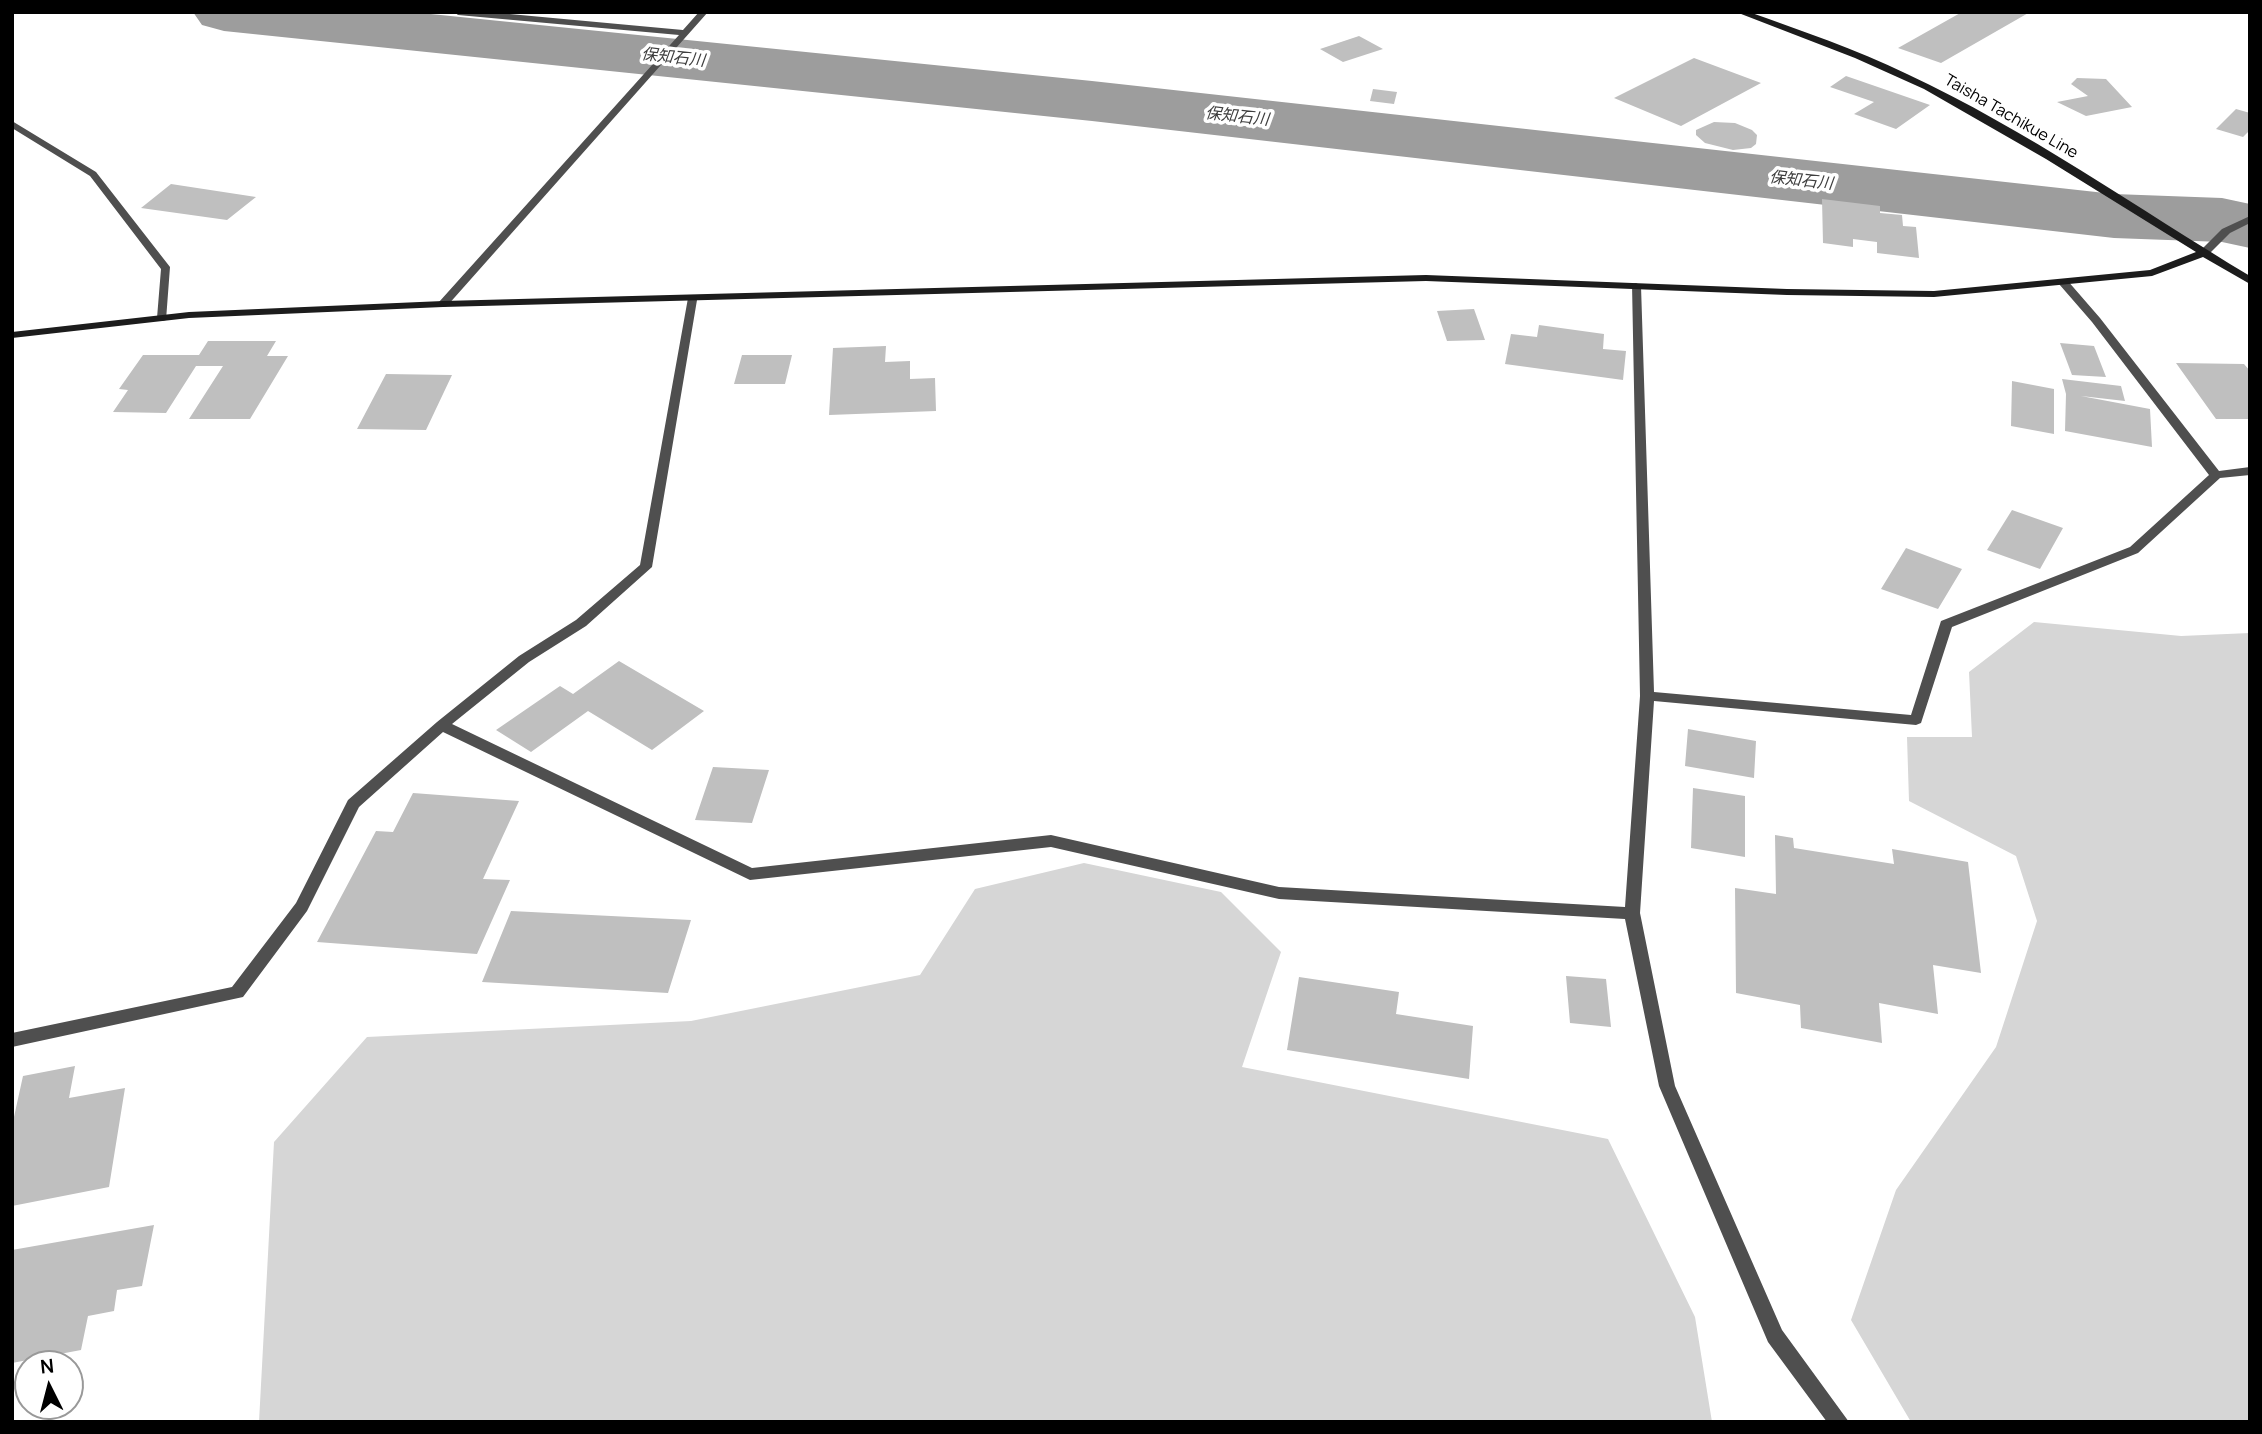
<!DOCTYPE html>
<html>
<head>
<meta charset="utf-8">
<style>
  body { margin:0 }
  #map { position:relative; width:2262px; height:1434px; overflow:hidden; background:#fff; font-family:Manrope,sans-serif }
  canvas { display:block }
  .frame { position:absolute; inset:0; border:14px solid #000; pointer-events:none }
  .north { position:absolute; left:14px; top:1350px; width:70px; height:70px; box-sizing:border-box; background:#fff; border:2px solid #999; border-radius:50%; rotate:354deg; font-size:19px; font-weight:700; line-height:28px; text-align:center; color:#000 }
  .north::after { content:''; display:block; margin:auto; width:24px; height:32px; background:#000; clip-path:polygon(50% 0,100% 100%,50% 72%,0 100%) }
</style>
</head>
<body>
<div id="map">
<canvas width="2262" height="1434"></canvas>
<div class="frame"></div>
<div class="north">N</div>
</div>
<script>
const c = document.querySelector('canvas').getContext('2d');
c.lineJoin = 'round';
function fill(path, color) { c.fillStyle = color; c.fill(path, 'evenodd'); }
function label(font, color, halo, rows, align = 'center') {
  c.font = font + ' Manrope,"Noto Sans JP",sans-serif'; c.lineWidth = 7; c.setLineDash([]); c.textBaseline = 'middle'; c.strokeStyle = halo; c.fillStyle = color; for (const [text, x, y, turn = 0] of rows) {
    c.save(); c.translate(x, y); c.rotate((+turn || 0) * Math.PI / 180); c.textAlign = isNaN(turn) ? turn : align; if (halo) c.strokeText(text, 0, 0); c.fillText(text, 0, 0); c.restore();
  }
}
fill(new Path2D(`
  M2034 622 2181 636 2250 633V1422H1911L1851 1320 1896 1190 1996 1047 2037 921 2016 856 1909 801 1907 737H1972L1969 672Z
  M1084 863 1221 892 1281 952 1242 1067 1608 1139 1695 1317 1712 1422H259L274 1142 367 1037 691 1021 920 975 975 889Z`), '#d6d6d6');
fill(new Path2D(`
  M193 12H411L1092 81 2114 194 2222 198 2250 204V248L2222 242 2114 238 1092 121 224 31 202 25Z`), '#9d9d9d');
fill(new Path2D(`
  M1962 12H2030L1941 63 1898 48Z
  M1359 36 1383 49 1343 62 1320 49Z
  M1694 58 1761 83 1681 126 1614 98Z
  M1846 76 1930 105 1896 129 1854 114 1874 102 1830 87Z
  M2077 78 2106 79 2132 107 2086 116 2057 102 2088 96 2071 84Z
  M1373 89 1397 92 1394 104 1370 101Z
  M2236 109 2250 113V130L2243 137 2216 129Z
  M1714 122 1735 123 1752 130 1757 135 1756 144 1751 148 1733 150 1705 143 1696 135V130Z
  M171 184 256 197 227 220 141 208Z
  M1822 199 1880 206V213L1902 215 1903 226 1916 227 1919 258 1877 253V242L1853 239V247L1823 243Z
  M1474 309 1485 340 1447 341 1437 311Z
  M1539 325 1604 334 1603 349 1626 351 1623 380 1505 364 1511 334 1537 337Z
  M208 341H276L267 356H288L250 419H189L223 366H196L166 413 113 412 128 390 119 389 143 355H199Z
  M2060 343 2094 346 2106 377 2072 375Z
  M886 346 885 362 910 361V379L935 378 936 411 829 415 833 348Z
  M742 355H792L785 384H734Z
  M2176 363 2244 364 2250 371V419H2216Z
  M386 374 452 375 426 430 357 429Z
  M2062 379 2121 386 2125 401 2081 396 2150 409 2152 447 2065 431 2066 394Z
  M2012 381 2054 389V434L2011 426Z
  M2012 510 2063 528 2040 569 1987 550Z
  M1906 548 1962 569 1938 609 1881 589Z
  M619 661 704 711 652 750 588 711 531 752 496 730 560 686 573 694Z
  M1688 729 1756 741 1754 778 1685 766Z
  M713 767 769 770 752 823 695 820Z
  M1693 788 1745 796V857L1691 848Z
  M413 793 519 801 483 879 510 880 477 954 317 942 376 831 393 832Z
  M1775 835 1793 838 1794 848 1894 864 1892 849 1968 862 1981 973 1933 965 1938 1014 1879 1003 1882 1043 1801 1028 1800 1005 1736 993 1735 888 1776 894Z
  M511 911 691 920 668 993 482 982Z
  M1566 976 1606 979 1611 1027 1570 1023Z
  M1299 977 1399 992 1396 1014 1473 1026 1469 1079 1287 1050Z
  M75 1066 69 1098 125 1088 109 1187 12 1206V1126L23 1076Z
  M154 1225 142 1286 117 1290 114 1311 88 1316 81 1350 12 1363V1250Z`), '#bfbfbf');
fill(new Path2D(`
  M454 12H488L683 30 699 12H708L447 306 443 307 438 304 439 302 679 35 458 15Z
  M12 121 96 172 170 267 166 320 162 321 157 318 161 269 90 176 12 128Z
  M2250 216V223L2230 233 2208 255H2200V251L2222 229Z
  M2063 279 2067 280 2100 318 2219 471 2250 467V475L2220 478 2138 553 1952 627 1921 723 1916 725 1654 701 1640 913 1675 1086 1782 1330 1849 1422H1827L1768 1342 1659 1086 1625 919 1279 899 1051 847 750 880 443 732 359 807 307 911 243 997 12 1047V1033L232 987 296 903 348 800 437 722 519 656 576 620 640 565 688 298 692 297 697 300 652 567 586 626 529 662 452 724 752 868 1051 835 1279 887 1625 907 1640 696 1632 284 1636 283 1641 286 1654 692 1911 715 1941 621 2130 547 2209 475 2092 322 2059 284V280Z`), '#4f4f4f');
fill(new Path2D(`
  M1736 12H1749C1802 31 1856 49 1907 74 2027 130 2137 208 2250 276V284L2203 257 2152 276 1934 297 1787 295 1426 281 443 307 189 318 12 338V332L189 312 443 301 1426 275 1787 289 1934 291 2150 270 2196 252 2046 159 1924 89 1855 58Z`), '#1c1c1c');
label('italic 16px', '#3e3e3e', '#fff', [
  ["保知石川",673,58,6],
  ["保知石川",1237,117,6],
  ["保知石川",1801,181,6]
]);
label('16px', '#000', '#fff', [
  ["Taisha Tachikue Line",2011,117,30]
]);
</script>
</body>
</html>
